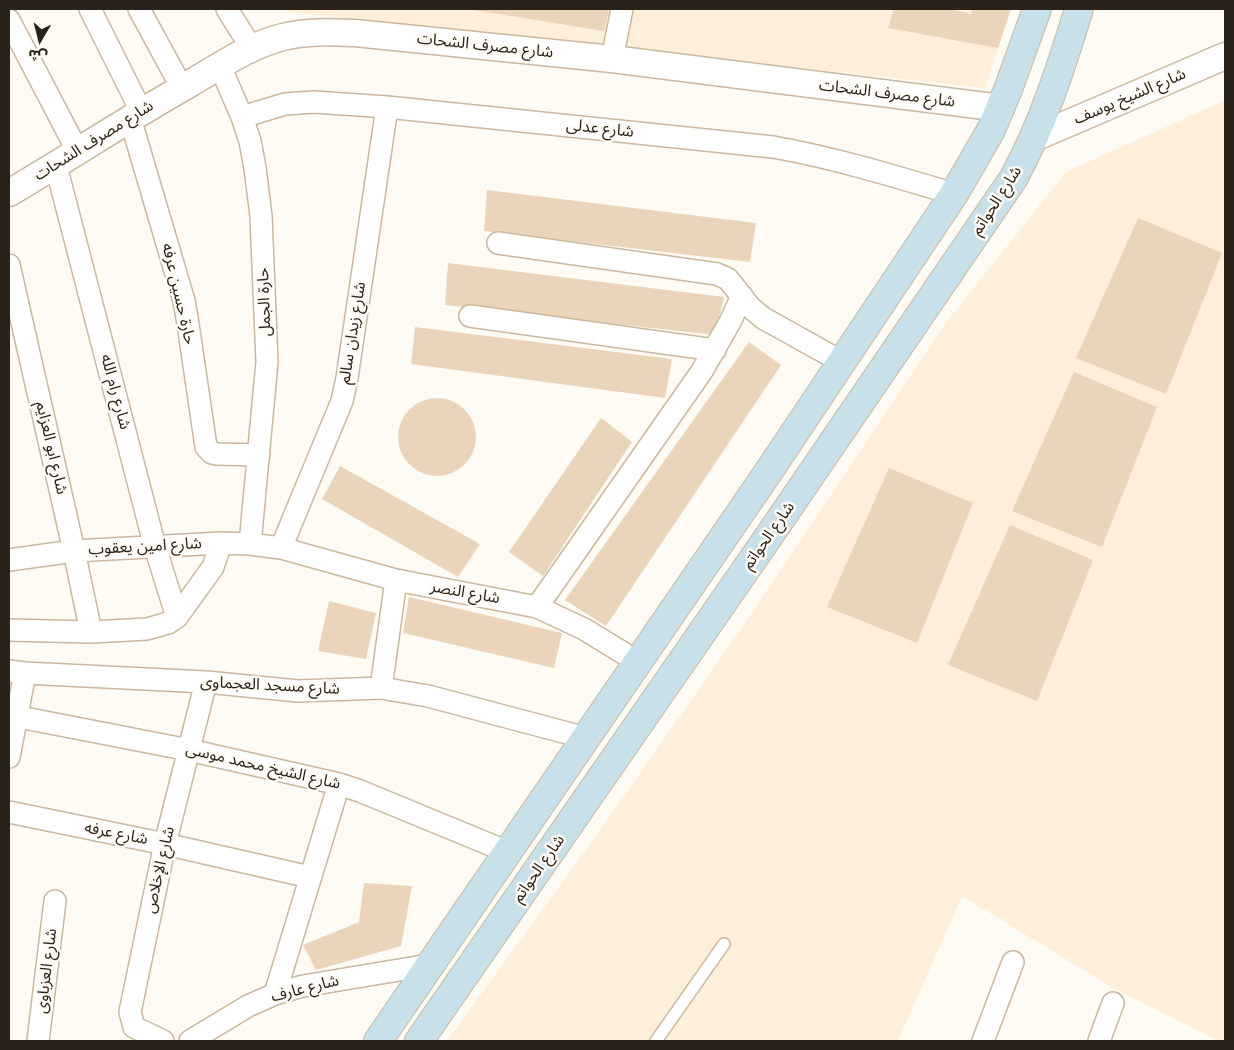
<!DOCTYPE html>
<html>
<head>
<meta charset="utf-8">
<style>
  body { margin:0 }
  #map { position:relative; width:1234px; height:1050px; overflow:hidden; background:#fefaf4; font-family:"Varela Round","Noto Sans Arabic",sans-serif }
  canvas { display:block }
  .frame { position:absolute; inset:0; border:10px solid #2a2118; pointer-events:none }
  .north { position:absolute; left:15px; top:15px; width:50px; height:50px; -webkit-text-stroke:4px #fefaf4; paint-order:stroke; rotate:188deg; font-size:14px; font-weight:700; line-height:20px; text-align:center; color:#2a2118 }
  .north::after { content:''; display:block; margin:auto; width:18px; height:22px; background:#2a2118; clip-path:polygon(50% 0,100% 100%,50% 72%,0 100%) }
</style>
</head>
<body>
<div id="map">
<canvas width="1234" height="1050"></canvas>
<div class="frame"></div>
<div class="north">ش</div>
</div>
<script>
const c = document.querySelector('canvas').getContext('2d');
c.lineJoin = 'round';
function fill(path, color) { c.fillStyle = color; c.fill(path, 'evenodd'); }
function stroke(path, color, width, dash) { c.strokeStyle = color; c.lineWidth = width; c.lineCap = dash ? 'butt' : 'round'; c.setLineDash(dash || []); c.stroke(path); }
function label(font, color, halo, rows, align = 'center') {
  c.font = font + ' "Varela Round","Noto Sans Arabic",sans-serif'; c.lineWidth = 5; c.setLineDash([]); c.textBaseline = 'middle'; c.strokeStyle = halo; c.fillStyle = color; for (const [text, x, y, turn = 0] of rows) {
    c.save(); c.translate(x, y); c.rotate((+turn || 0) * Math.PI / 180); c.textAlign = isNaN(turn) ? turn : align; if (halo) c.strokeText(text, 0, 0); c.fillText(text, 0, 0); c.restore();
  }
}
fill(new Path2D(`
  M287 9H1011L985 88 289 12Z
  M1225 100V1041H1219L1118 991 962 896 898 1041H447L598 833 745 623 944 325 1066 172Z`), '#feeeda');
fill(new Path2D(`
  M468 9H609L604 31Z
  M894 9H951L971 14 972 9H1011L998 48 888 28Z
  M487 190 756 223 750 262 484 231Z
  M1138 218 1222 253 1166 394 1076 358Z
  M448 263 724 297 715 335 445 305Z
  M415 327 672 359 665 398 411 364Z
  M749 342 781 365 606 626 565 600Z
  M1074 372 1157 407 1102 547 1012 511Z
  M398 437a39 39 0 1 1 78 0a39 39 0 1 1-78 0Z
  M601 418 632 442 543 576 509 552Z
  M340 466 480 544 458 577 322 499Z
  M889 468 973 503 917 643 827 607Z
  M1010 525 1093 560 1037 701 948 665Z
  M409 597 562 633 554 668 403 633Z
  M329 601 376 613 366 659 318 651Z
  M364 883 412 886 401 946 316 970 303 945 359 922Z`), '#ebd5ba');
const service = new Path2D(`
  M656 1041 724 944`);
const minor = new Path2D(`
  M90 9 141 111
  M139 9 182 88
  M227 9 252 49
  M9 20 78 152
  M612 59 622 9
  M220 66 242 117 250 141 255 168 261 216 267 362 250 544
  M242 117 285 104 314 102 387 107 773 147C835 158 894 176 954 194
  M130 118 184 301 188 324 206 447 212 453 217 454 259 455
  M56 166 155 547 177 617
  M498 243 717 274 728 279 750 307 763 318 842 362
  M9 265 74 551 91 632
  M470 316 715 350
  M281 548 342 401 347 378 387 107
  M9 560 74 551 221 543 250 544 281 548 396 580 537 607 584 629 638 662
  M537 607 702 371 730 322 742 296
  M9 630 91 632 147 629 168 623 177 617 213 567 221 543
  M9 671 25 673 206 682 298 691 381 688 428 696 586 738
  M381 688 396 580
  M9 715 189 750 339 784 360 791 508 852
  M9 757 25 673
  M9 812 165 844 310 877
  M275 994 339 784
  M38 1041 55 901
  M163 1041 134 1027 130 1012 165 844 206 682
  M190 1041 248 1006 275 994 303 986 429 965
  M983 1041 1013 962
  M1099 1041 1113 1003`);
const tertiary = new Path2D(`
  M1034 138 1225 56
  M9 193C70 157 129 118 191 83 220 66 250 45 283 37 307 31 330 32 355 33L612 59 1001 108`);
const secondary = new Path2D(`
  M378 1041 769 471 954 194 991 130 1009 87 1037 9
  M419 1041 769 536 1013 179C1043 125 1061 67 1079 9`);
stroke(service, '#ccb79d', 14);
stroke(minor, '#ccb79d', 24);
stroke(tertiary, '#ccb79d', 29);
stroke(secondary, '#ccb79d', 30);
stroke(service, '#fff', 11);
stroke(minor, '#fff', 21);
stroke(tertiary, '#fff', 26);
stroke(secondary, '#c7e0ea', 28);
label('16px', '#2a2118', '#fefaf4', [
  ["شارع مصرف الشحات",485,46,6],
  ["شارع مصرف الشحات",887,94,7],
  ["شارع الشيخ يوسف",1130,97,-23],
  ["شارع عدلى",600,129,6],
  ["شارع مصرف الشحات",94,141,-32],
  ["شارع الحواتم",997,201,-57],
  ["حارة حسين عرفه",178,294,77],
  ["حارة الجمل",265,302,-92],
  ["شارع زيدان سالم",353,333,-81],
  ["شارع رام الله",115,392,75],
  ["شارع ابو العزايم",51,448,77],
  ["شارع الحواتم",769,536,-55],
  ["شارع امين يعقوب",145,547,-3],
  ["شارع النصر",465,593,10],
  ["شارع مسجد العجماوى",270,686,3],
  ["شارع الشيخ محمد موسى",263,767,13],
  ["شارع عرفه",116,834,11],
  ["شارع الحواتم",539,869,-55],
  ["شارع الإخلاص",160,870,-77],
  ["شارع العزباوى",47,971,-83],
  ["شارع عارف",305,989,-14]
]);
</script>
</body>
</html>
